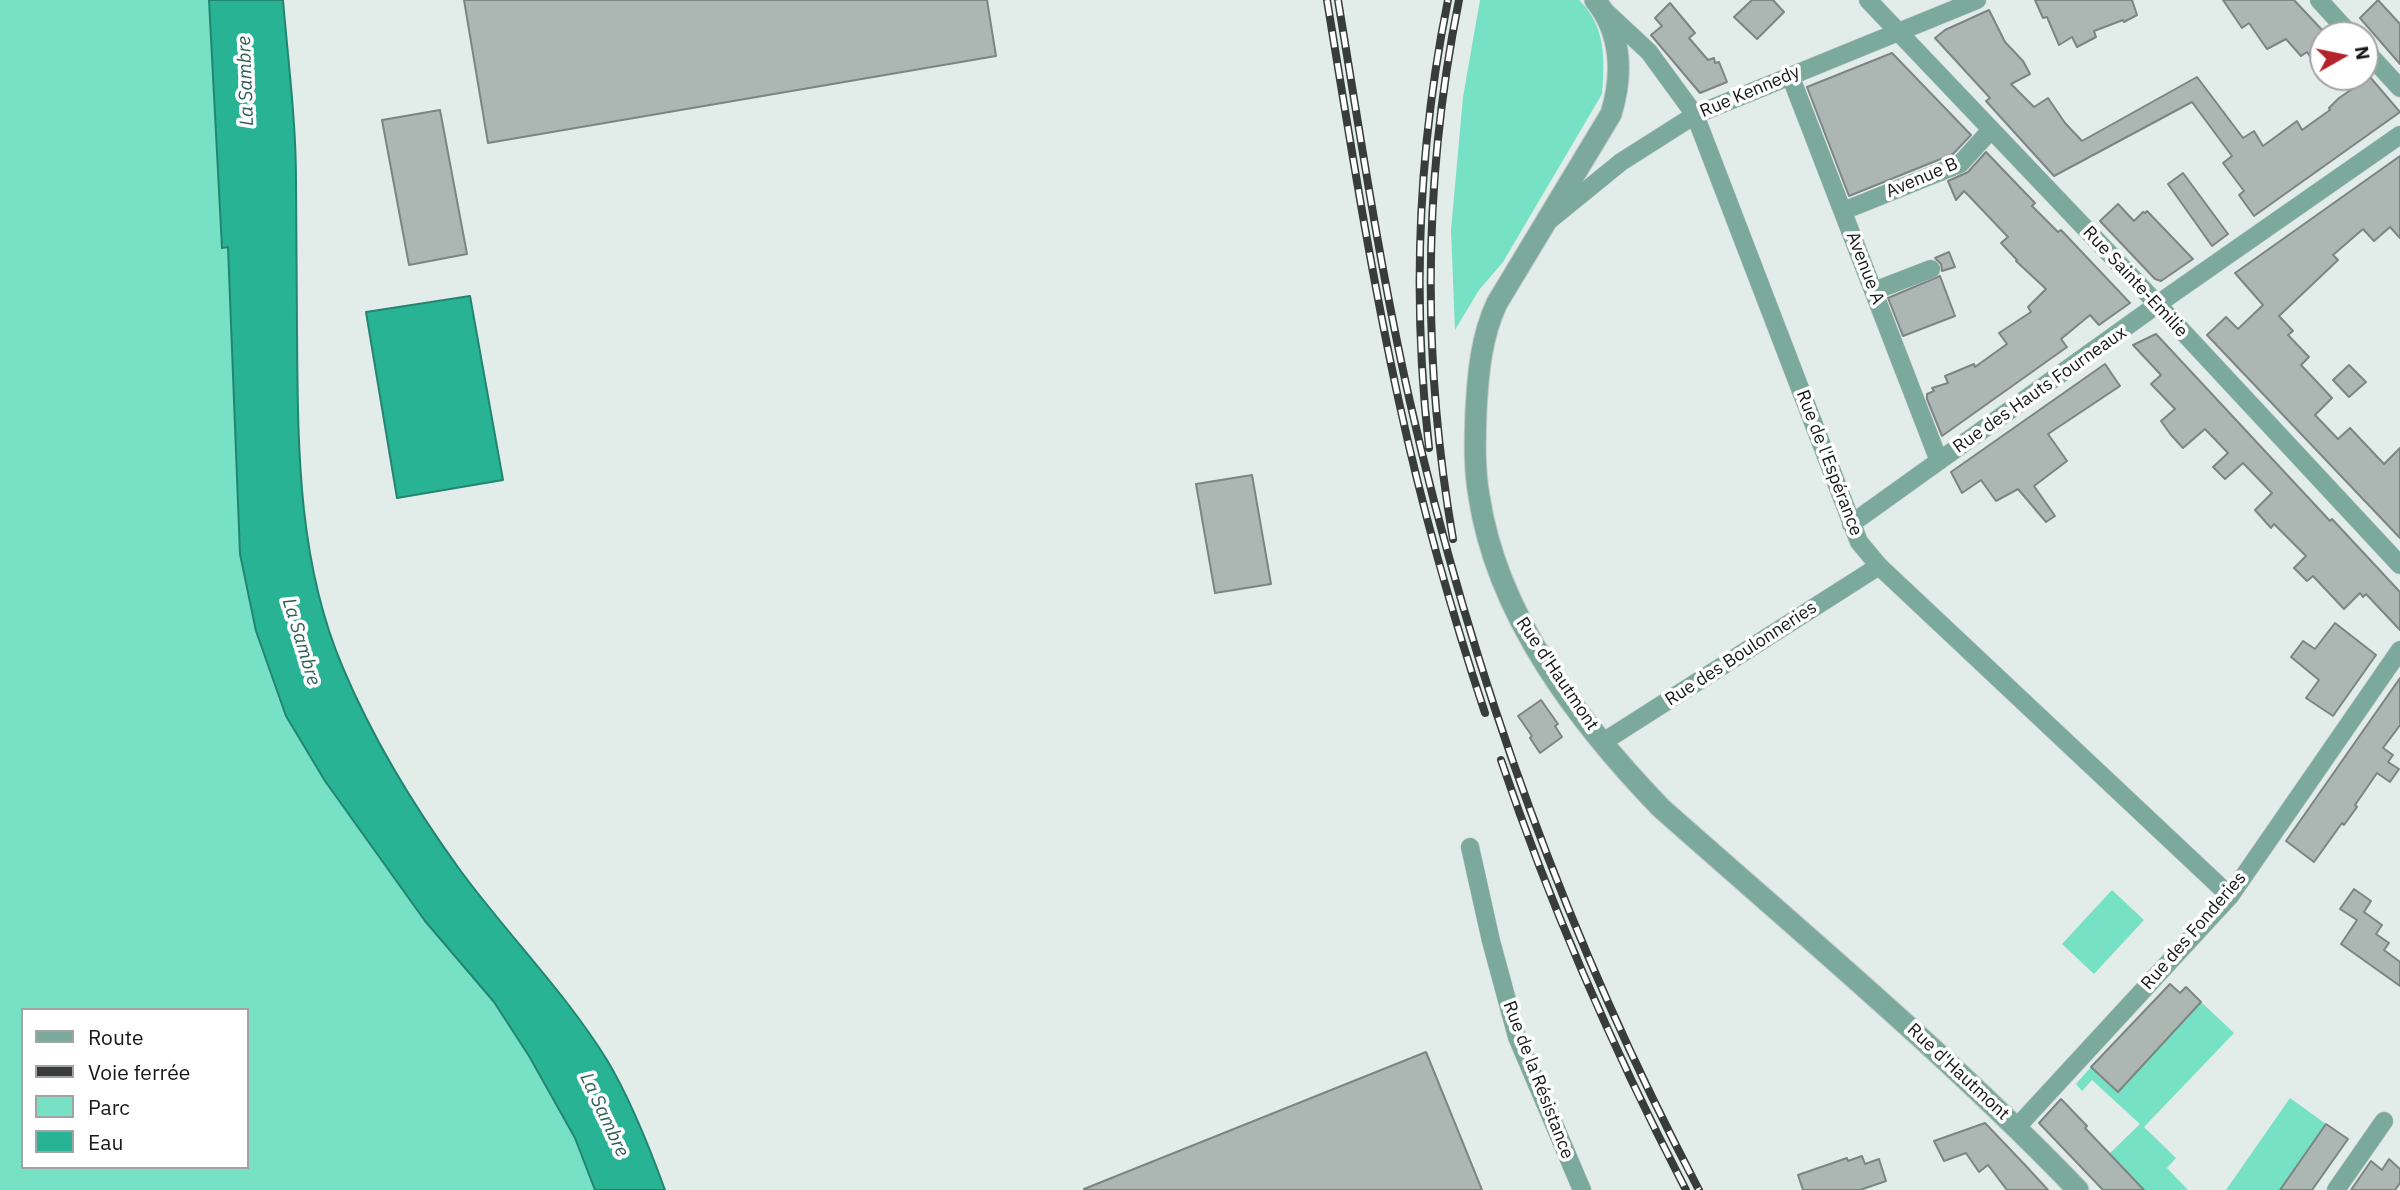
<!DOCTYPE html>
<html>
<head>
<meta charset="utf-8">
<style>
  body { margin:0 }
  #map { position:relative; width:2400px; height:1190px; overflow:hidden; background:#e2ece9; font-family:"IBM Plex Sans",sans-serif }
  canvas { display:block }
  .legend { position:absolute; left:21px; top:1008px; width:228px; height:161px; box-sizing:border-box; background:#fff; border:2px solid #a2a3a3; margin:0; padding:9px 12px; list-style:none; font-size:21px; color:#161918 }
  .legend li { display:flex; align-items:center; gap:14px; height:35px }
  .legend b { width:35px; border:2px solid #a2a3a3 }
  .north { position:absolute; left:2309px; top:21px; width:70px; height:70px; box-sizing:border-box; background:#fff; border:2px solid #a2a3a3; border-radius:50%; rotate:81deg; font-size:19px; font-weight:700; line-height:28px; text-align:center; color:#161918 }
  .north::after { content:''; display:block; margin:auto; width:24px; height:32px; background:#b4232c; clip-path:polygon(50% 0,100% 100%,50% 72%,0 100%) }
</style>
</head>
<body>
<div id="map">
<canvas width="2400" height="1190"></canvas>
<ul class="legend">
<li><b style="height:9px;background:#7baa9c"></b>Route</li>
<li><b style="height:9px;background:#383c3a"></b>Voie ferrée</li>
<li><b style="height:19px;background:#77e1c5"></b>Parc</li>
<li><b style="height:19px;background:#29b395"></b>Eau</li>
</ul>
<div class="north">N</div>
</div>
<script>
const c = document.querySelector('canvas').getContext('2d');
c.lineJoin = 'round';
function fill(path, color) { c.fillStyle = color; c.fill(path, 'evenodd'); }
function stroke(path, color, width, dash) { c.strokeStyle = color; c.lineWidth = width; c.lineCap = dash ? 'butt' : 'round'; c.setLineDash(dash || []); c.stroke(path); }
function label(font, color, halo, rows, align = 'center') {
  c.font = font + ' "IBM Plex Sans",sans-serif'; c.lineWidth = 7; c.setLineDash([]); c.textBaseline = 'middle'; c.strokeStyle = halo; c.fillStyle = color; for (const [text, x, y, turn = 0] of rows) {
    c.save(); c.translate(x, y); c.rotate((+turn || 0) * Math.PI / 180); c.textAlign = isNaN(turn) ? turn : align; if (halo) c.strokeText(text, 0, 0); c.fillText(text, 0, 0); c.restore();
  }
}
fill(new Path2D(`
  M0 0H209L222 242 228 247 240 554 286 716 325 781 425 921 494 1002 529 1056 575 1138 595 1190H0ZM23 1010H247V1167H23Z
  M1480 0H1579C1606 26 1605 60 1602 94L1503 262 1479 290 1455 330 1451 230 1463 97Z
  M2112 890 2144 920 2094 974 2062 944Z
  M2159 995 2185 1019 2201 1002 2234 1033 2144 1127 2176 1158 2167 1168 2188 1190H2144L2109 1154 2140 1124 2092 1080 2082 1091 2076 1084 2091 1067 2117 1092 2133 1074 2107 1050 2113 1044 2139 1068 2155 1050 2129 1026 2135 1020 2162 1044 2177 1027 2151 1003Z
  M2290 1098 2326 1124 2280 1190H2226Z`), '#77e1c5');
const water = new Path2D(`
  M209 0H283C288 60 296 121 296 181 296 231 297 281 297 330 298 445 297 561 343 668 373 739 415 808 460 870 507 934 565 992 607 1060 631 1100 649 1146 665 1190H595L575 1138 529 1056 494 1002 425 921 325 781 286 716 256 631 240 554 228 247 222 248Z
  M470 296 503 480 397 498 366 312Z`);
fill(water, '#29b395');
stroke(water, '#238570', 2);
const building = new Path2D(`
  M464 0H987L996 56 488 143Z
  M1752 0H1773L1784 12 1757 39 1734 17Z
  M2035 0H2132L2137 15 2124 22 2123 20 2094 31 2096 37 2077 47 2072 37 2059 45 2047 17 2043 18Z
  M2223 0H2294L2323 31V76L2307 52 2301 56 2286 39 2267 49 2249 23 2242 28Z
  M2378 0 2400 24V64L2360 18Z
  M1670 3 1695 33 1689 38 1708 60 1714 58 1715 63 1719 62 1727 82 1700 93 1651 35 1662 26 1655 18Z
  M1989 10 2005 42 2023 61 2030 74 2011 84 2034 107 2048 98 2065 123 2082 141 2197 77 2243 138 2254 131 2263 146 2297 121 2302 130 2330 110 2329 108 2339 98 2370 77 2400 112 2254 216 2239 195 2244 191 2223 163 2232 156 2192 102 2054 176 1986 101 1990 98 1935 38 1945 30Z
  M1892 53 1971 135 1953 154 1849 196 1807 87Z
  M440 110 467 254 409 265 382 120Z
  M1986 152 2035 203 2032 206 2058 232 2061 230 2130 303 2099 325 2090 315 2061 339 2067 347 1942 436 1927 399V394L1934 391 1932 388 1948 383 1945 376 1974 364 1975 367 2007 344 1999 333 2031 312 2028 307 2046 289 2016 261 2017 260 2001 243 2008 237 1969 196 1964 191 1956 200 1948 181 1968 172Z
  M2400 156V238L2390 227 2374 241 2363 229 2333 255 2338 260 2279 316 2293 331 2288 335 2309 357 2301 365 2332 398 2315 415 2338 439 2350 428 2384 464 2400 448V538L2207 335 2226 317 2238 329 2263 305 2235 273Z
  M2183 173 2228 234 2212 246 2168 184Z
  M2118 204 2134 221 2143 212 2145 213 2147 211 2193 259 2161 281 2155 279 2100 221Z
  M1949 252 1955 267 1942 271 1941 264 1935 258Z
  M1940 276 1955 316 1903 336 1888 298Z
  M2156 334 2330 521 2332 519 2400 592V630L2366 594 2363 597 2360 593 2344 609 2313 576 2307 581 2294 568 2306 556 2274 524 2271 528 2255 510 2272 493 2243 463 2225 479 2213 467 2228 453 2205 429 2183 448 2171 435 2161 421 2175 409 2151 384 2161 375 2133 345Z
  M2105 364 2120 386 2048 434 2067 461 2034 486 2055 516 2046 522 2018 489 1996 501 1981 480 1962 493 1951 472Z
  M2349 365 2366 382 2349 397 2333 380Z
  M1252 475 1271 584 1215 593 1196 484Z
  M2335 623 2376 655 2333 716 2306 698 2319 680 2291 657 2303 641 2315 649Z
  M2400 678V725L2383 748 2393 755 2388 762 2399 769 2390 782 2377 773 2355 805 2357 807 2344 825 2342 823 2314 862 2286 841Z
  M1541 700 1558 724 1555 726 1562 737 1540 753 1530 738 1532 736 1518 716Z
  M2354 889 2371 901 2364 912 2382 925 2376 934 2389 943 2384 950 2400 962V986L2341 944 2357 920 2340 909Z
  M2170 984 2180 993 2186 987 2201 1002 2118 1092 2091 1067Z
  M1426 1052 1482 1190H1084V1189Z
  M2061 1099 2087 1126 2085 1128 2144 1190H2103L2039 1123Z
  M1985 1123 2026 1166 2048 1190H2007L1988 1165 1979 1172 1966 1153 1944 1161 1934 1141Z
  M2326 1124 2348 1139 2312 1190H2280Z
  M1862 1156 1865 1164 1879 1159 1886 1181 1860 1190H1803L1798 1175 1847 1158 1848 1161Z
  M2389 1159 2400 1169V1183L2395 1190H2351L2371 1161 2382 1170Z`);
fill(building, '#acb6b3');
stroke(building, '#7d8582', 2);
const minor = new Path2D(`
  M1868 0 2144 290 2400 565
  M2319 0 2351 35
  M1604 10 1649 52 1695 115 1859 542 1879 566 2230 896
  M2365 50 2400 88
  M1790 75 1939 461
  M1843 211 1960 164 1990 131
  M1551 219 1621 162 1695 115 1977 0
  M1874 291 1931 269
  M1851 524 2172 294 2400 135
  M1603 742 1879 566
  M1470 847 1491 941 1517 1037 1582 1190
  M2017 1127 2230 896 2400 650
  M2336 1190 2384 1121`);
const tertiary = new Path2D(`
  M1595 0C1622 33 1623 75 1611 114L1497 303C1481 337 1478 374 1476 411 1475 440 1474 468 1479 496 1497 616 1579 723 1661 808 1802 933 1947 1054 2078 1190`);
stroke(minor, '#c1cac8', 19);
stroke(tertiary, '#c1cac8', 23);
stroke(minor, '#7baa9c', 18);
stroke(tertiary, '#7baa9c', 21);
const rail = new Path2D(`
  M1327 0C1349 134 1370 269 1399 402 1422 507 1451 611 1485 713
  M1338 0C1360 134 1380 269 1410 402 1472 676 1568 941 1699 1190
  M1429 448C1412 298 1418 148 1448 0
  M1453 539C1422 360 1423 179 1459 0
  M1501 760C1551 908 1614 1051 1686 1190`);
stroke(rail, '#383c3a', 8);
stroke(rail, '#fff', 5, [16]);
label('18px', '#161918', '#fff', [
  ["Rue Kennedy",1750,92,-23],
  ["Avenue B",1922,178,-23],
  ["Avenue A",1865,268,69],
  ["Rue Sainte-Emilie",2135,282,47],
  ["Rue des Hauts Fourneaux",2040,390,-35],
  ["Rue de l'Espérance",1829,463,69],
  ["Rue des Boulonneries",1741,654,-33],
  ["Rue d'Hautmont",1557,674,56],
  ["Rue des Fonderies",2194,931,-49],
  ["Rue d'Hautmont",1958,1072,43],
  ["Rue de la Résistance",1538,1080,69]
]);
label('italic 19px', '#2c6052', '#fff', [
  ["La Sambre",246,81,-92],
  ["La Sambre",301,642,73],
  ["La Sambre",604,1115,65]
]);
</script>
</body>
</html>
